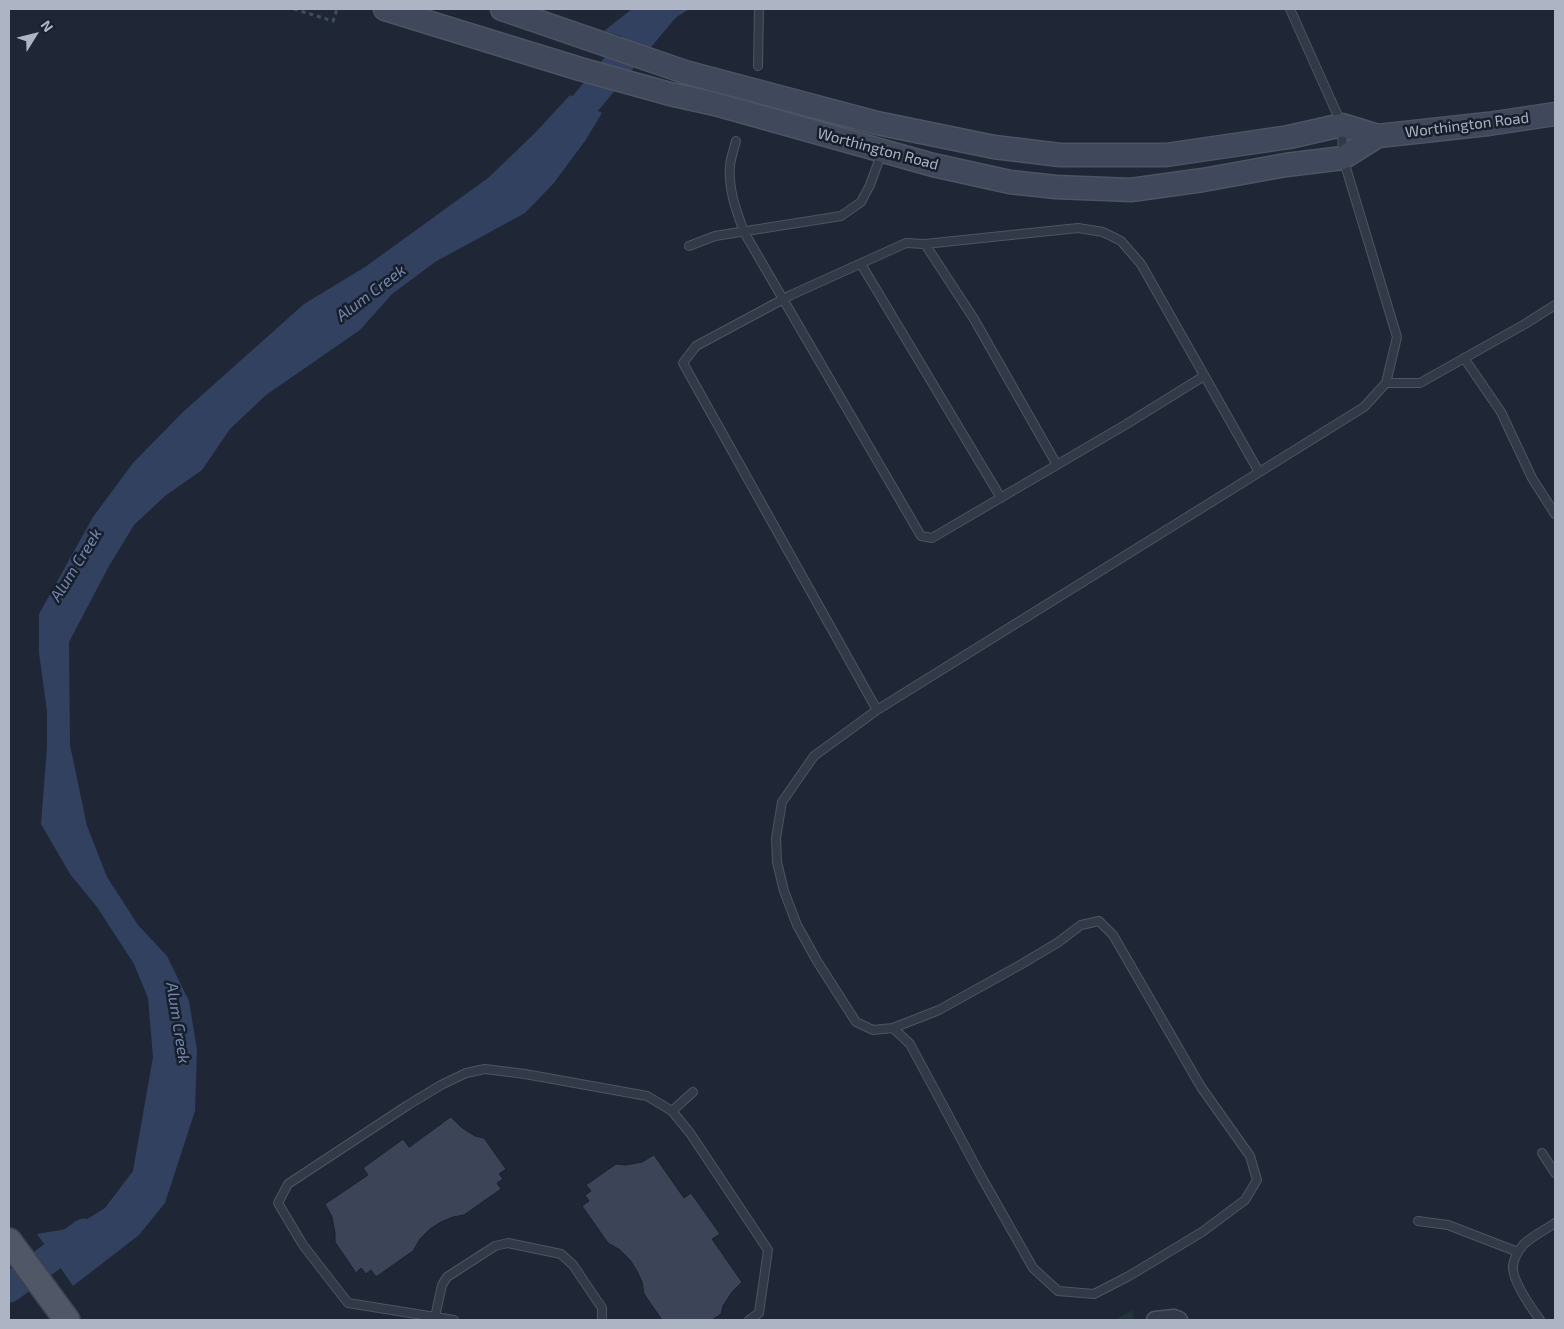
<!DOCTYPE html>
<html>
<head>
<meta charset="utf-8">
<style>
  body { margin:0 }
  #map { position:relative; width:1564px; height:1329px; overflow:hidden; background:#1f2737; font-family:"Exo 2",sans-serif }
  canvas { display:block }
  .frame { position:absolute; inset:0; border:10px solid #adb4c4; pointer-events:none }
  .north { position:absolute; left:10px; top:10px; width:50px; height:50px; -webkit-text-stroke:4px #181f2c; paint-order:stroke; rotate:54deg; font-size:14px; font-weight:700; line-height:20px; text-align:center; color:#adb4c4 }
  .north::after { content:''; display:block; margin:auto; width:18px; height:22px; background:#adb4c4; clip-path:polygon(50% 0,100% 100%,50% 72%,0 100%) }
</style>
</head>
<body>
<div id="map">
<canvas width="1564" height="1329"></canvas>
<div class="frame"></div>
<div class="north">N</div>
</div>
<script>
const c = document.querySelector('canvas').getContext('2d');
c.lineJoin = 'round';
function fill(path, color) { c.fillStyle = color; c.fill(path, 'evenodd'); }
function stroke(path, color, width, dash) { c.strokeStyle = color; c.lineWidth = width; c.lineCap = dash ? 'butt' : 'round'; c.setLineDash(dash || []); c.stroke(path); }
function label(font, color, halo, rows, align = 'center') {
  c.font = font + ' "Exo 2",sans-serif'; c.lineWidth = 5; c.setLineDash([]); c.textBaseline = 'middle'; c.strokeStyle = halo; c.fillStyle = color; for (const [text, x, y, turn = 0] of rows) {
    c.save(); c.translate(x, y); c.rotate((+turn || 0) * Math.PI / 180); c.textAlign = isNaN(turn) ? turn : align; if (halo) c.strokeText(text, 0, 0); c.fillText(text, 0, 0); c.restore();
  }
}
fill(new Path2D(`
  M1132 1310 1134 1320H1115Z`), '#213438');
fill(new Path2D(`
  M632 9H689L672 20 648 44 604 31Z
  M570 95 602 113 585 141 553 184 525 213 435 262 392 294 360 330 266 395 230 429 202 470 165 496 134 525 109 566 69 642 70 745 87 826 107 877 138 925 167 956 189 1001 197 1050 195 1111 165 1203 139 1235 73 1286 37 1234 73 1228 105 1208 133 1171 153 1057 148 998 134 964 97 907 70 874 41 824 47 747V711L39 653V614L93 517 133 463 183 412 304 304 365 267 488 178 535 133Z`), '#32415f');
stroke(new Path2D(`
  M558 132 584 105 664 9
  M9 1288 84 1233`), '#32415f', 29);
const building = new Path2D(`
  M451 1117 461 1127 475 1136 484 1138 506 1169 499 1174 503 1179 497 1183 501 1189 464 1215 453 1217 441 1222 430 1229 420 1239 413 1251 376 1277 371 1270 366 1274 361 1268 356 1273 335 1242V1233L332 1217 325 1204 368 1175 363 1168 403 1139 409 1147Z
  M654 1155 684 1198 691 1193 720 1234 712 1239 742 1282 732 1292 723 1306 721 1314 712 1320H662L644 1294 642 1282 637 1271 630 1260 620 1250 608 1243 582 1206 589 1201 585 1195 591 1191 586 1185 616 1164 626 1165 642 1162Z`);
fill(building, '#3b4557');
stroke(building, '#1a212e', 1);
const service = new Path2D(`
  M758 66 759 9
  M736 141C734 149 731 157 730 165 728 189 736 210 744 232L921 536 932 538 1125 425 1204 376
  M925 244 974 319 1057 465
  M689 246 715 236 841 216 861 202 870 185 882 152
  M861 264 1001 498
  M1464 358 1501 412 1532 478 1555 514
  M1386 383H1420L1525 324 1555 305
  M877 710 683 363 696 346 791 295 906 243 925 244 1078 228 1103 232 1121 241 1141 264 1259 472
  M893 1028 939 1010 1020 965 1057 943 1081 925 1099 921 1113 935 1201 1087 1250 1156 1257 1180 1245 1200 1202 1232 1129 1276 1094 1294 1058 1291 1033 1268 982 1178 910 1044 893 1028 873 1030 856 1022 817 961 797 925 784 891 777 862 776 838 782 802 814 756 877 710 1364 407 1386 383 1397 337 1343 158 1342 125 1290 9
  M672 1111 693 1092
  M1542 1153 1555 1173
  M1418 1221 1448 1225 1518 1252
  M435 1317 442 1285 447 1277 495 1246 508 1243 561 1254 573 1265 602 1308V1320
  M454 1320 348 1303 303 1245 278 1203 288 1184 408 1105 441 1085 466 1073 485 1069 525 1074 647 1096 672 1111 690 1133 768 1250 759 1313 749 1320
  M1540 1320C1532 1309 1511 1279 1513 1265 1514 1259 1519 1250 1523 1245 1532 1236 1545 1230 1555 1223`);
const minor = new Path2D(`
  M1155 1320 1174 1318 1179 1320`);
const secondary = new Path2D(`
  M385 9 580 69 670 94 715 104 933 165 1010 182 1056 187 1131 190 1203 180 1286 165 1343 158 1378 136
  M502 9 685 72 877 123 994 147 1060 155H1166L1289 137 1342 125 1378 136 1488 124 1555 114`);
const primary = new Path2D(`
  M9 1241 67 1320`);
stroke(service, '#4d5462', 10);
stroke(minor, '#4d5462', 19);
stroke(secondary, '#4d5462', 25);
stroke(primary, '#3c4351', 28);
stroke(new Path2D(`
  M294 9 333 21 337 9`), '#3f5155', 3, [4, 4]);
stroke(service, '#333a47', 8);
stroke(minor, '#333a47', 16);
stroke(secondary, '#40485b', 22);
stroke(primary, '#505868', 25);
label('15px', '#adb4c4', '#181f2c', [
  ["Worthington Road",1467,125,-7],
  ["Worthington Road",878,149,15]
]);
label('italic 16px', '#7488ae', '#181f2c', [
  ["Alum Creek",371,293,-37],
  ["Alum Creek",76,565,-58],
  ["Alum Creek",178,1023,81]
]);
</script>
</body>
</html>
